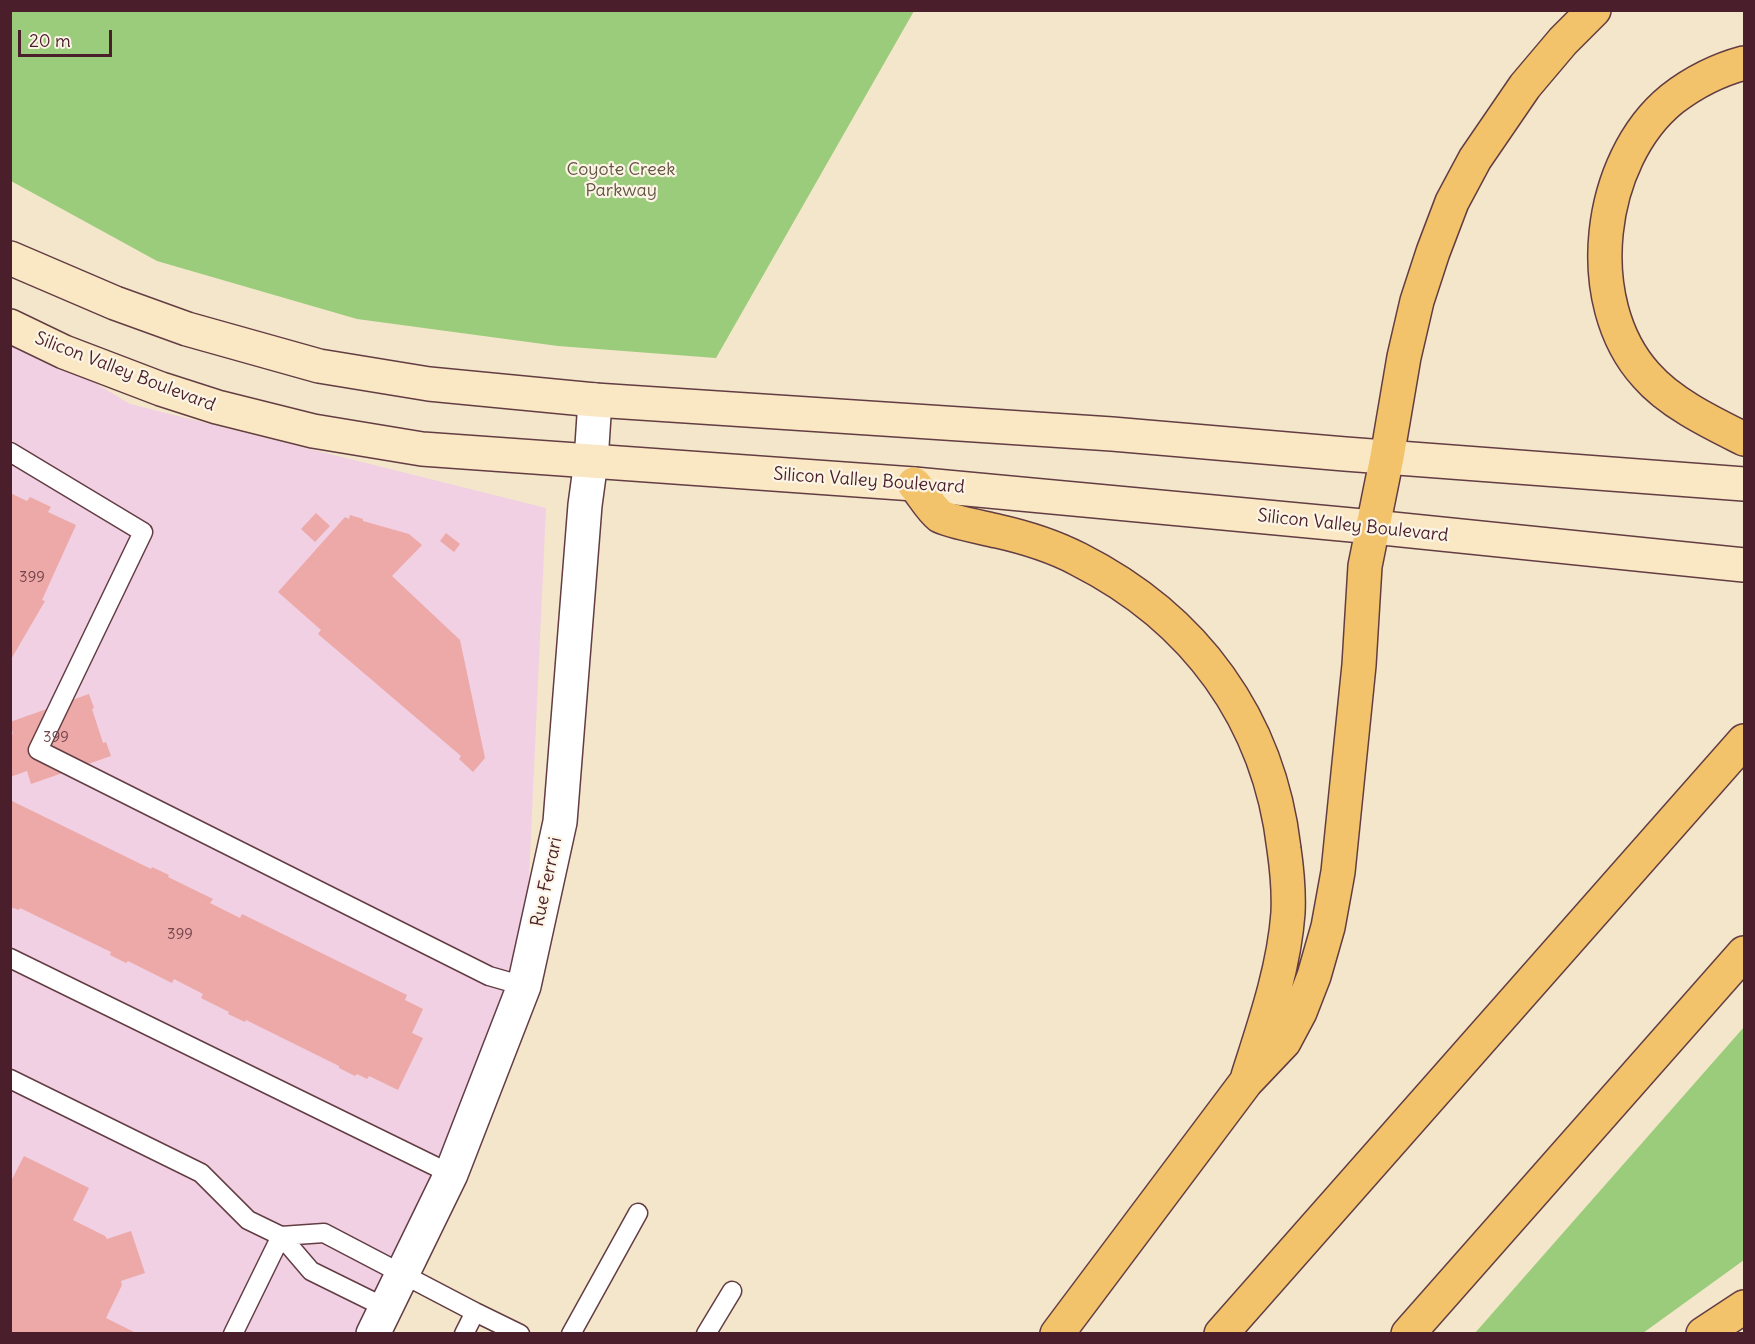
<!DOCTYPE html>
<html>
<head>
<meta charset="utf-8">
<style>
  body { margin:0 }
  #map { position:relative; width:1755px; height:1344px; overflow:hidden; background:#f3e6ca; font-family:Delius,sans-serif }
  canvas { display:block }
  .frame { position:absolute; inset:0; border:12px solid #4a1f2b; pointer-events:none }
  .scale { position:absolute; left:18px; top:30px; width:94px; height:27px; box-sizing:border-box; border:3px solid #4a1f2b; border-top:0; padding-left:8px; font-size:18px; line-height:21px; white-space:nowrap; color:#4a1f2b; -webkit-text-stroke:4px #fcf5e5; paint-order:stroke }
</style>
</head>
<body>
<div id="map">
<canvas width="1755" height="1344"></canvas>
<div class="frame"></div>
<div class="scale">20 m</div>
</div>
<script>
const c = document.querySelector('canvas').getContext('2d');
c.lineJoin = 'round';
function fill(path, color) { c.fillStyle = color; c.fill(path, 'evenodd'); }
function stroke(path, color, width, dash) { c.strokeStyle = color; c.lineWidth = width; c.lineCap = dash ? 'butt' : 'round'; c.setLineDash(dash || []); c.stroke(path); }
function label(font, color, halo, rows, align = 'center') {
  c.font = font + ' Delius,sans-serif'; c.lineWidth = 4.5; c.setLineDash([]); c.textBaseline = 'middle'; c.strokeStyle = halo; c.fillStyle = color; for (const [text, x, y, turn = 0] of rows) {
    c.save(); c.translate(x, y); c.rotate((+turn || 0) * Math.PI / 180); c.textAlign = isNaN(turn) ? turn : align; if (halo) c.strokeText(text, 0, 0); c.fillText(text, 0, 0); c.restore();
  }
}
fill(new Path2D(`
  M10 331 130 404 546 508 524 986 373 1333H11Z`), '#f1d0e3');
fill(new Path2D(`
  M11 10H914V11L716 358 558 346 357 319 157 261 11 181Z
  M1744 1027V1260L1643 1333H1475Z`), '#9acc7b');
fill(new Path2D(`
  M10 493 27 501 30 497 51 507 48 512 76 525 42 600 45 601 10 661Z
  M316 513 330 526 315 542 301 529Z
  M350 515 363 519V521L409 534 422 545 392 576 460 640 485 758 473 772 459 759 461 756 318 634 321 630 278 592 345 517 349 519Z
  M446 533 460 544 454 552 440 541Z
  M89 694 94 708 92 709 103 743 106 742 111 756 31 784 27 771 10 777V735L13 734 10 722Z
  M10 800 151 869 152 867 169 875 168 877 213 899 210 903 240 918 242 914 407 995 405 1000 423 1009 412 1033 423 1038 398 1090 369 1076 367 1079 357 1074 355 1076 339 1068V1066L246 1020 245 1022 228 1014 229 1012 201 998 203 994 174 979 172 983 128 961 126 963 110 955 111 952 20 908 19 910 10 907Z
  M24 1156 89 1188 73 1220 105 1236 107 1239 131 1231 145 1273 121 1281 122 1285 106 1318 138 1334H10V1183Z`), '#eca9a7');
const lane = new Path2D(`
  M10 452 143 532 38 750 489 976 524 986
  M10 958 451 1174
  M10 1079 201 1173 248 1220 281 1236 311 1271 386 1308
  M281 1236 324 1233 475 1312
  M233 1334 281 1236
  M464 1334 475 1312 520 1334
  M571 1334 638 1213
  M706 1334 732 1291`);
const street = new Path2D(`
  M373 1334 451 1174 524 986 560 822 585 505 591 461 595 400`);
const secondary = new Path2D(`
  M10 258 115 303 187 329 319 366 429 384 595 400 1112 434 1345 454 1744 484
  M10 326 64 352 161 389 217 407 313 431 422 449 914 484 1373 527 1744 565`);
const highway = new Path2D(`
  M1744 63C1718 70 1694 82 1672 99 1597 160 1580 302 1646 375 1670 403 1712 423 1744 439
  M914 484C922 493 930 508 940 516 948 521 985 528 997 531 1024 537 1053 546 1078 559 1195 618 1269 719 1284 849 1287 870 1289 892 1288 913 1284 968 1265 1023 1248 1076
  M1057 1334 1246 1082 1284 1042 1300 1012 1314 976 1328 927 1338 872 1359 665 1365 566 1387 457 1404 357 1417 301 1433 252 1452 202 1475 159 1525 86 1563 41 1594 10
  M1221 1334 1744 741
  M1408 1334 1744 953
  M1703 1334 1744 1307`);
stroke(lane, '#633d43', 21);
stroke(street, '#633d43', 36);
stroke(secondary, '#633d43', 36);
stroke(highway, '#633d43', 36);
stroke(lane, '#fff', 18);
stroke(street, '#fff', 33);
stroke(secondary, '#fae7c3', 33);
stroke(highway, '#f2c36a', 33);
label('15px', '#72424a', null, [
  ["399",32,578],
  ["399",56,738],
  ["399",180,935]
]);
label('18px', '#625343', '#fcf5e5', [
  ["Coyote Creek",621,170],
  ["Parkway",621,191]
]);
label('18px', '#4a1f2b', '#fcf5e5', [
  ["Silicon Valley Boulevard",125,372,21],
  ["Silicon Valley Boulevard",869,481,4],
  ["Silicon Valley Boulevard",1353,526,6],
  ["Rue Ferrari",547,882,-78]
]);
</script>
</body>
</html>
